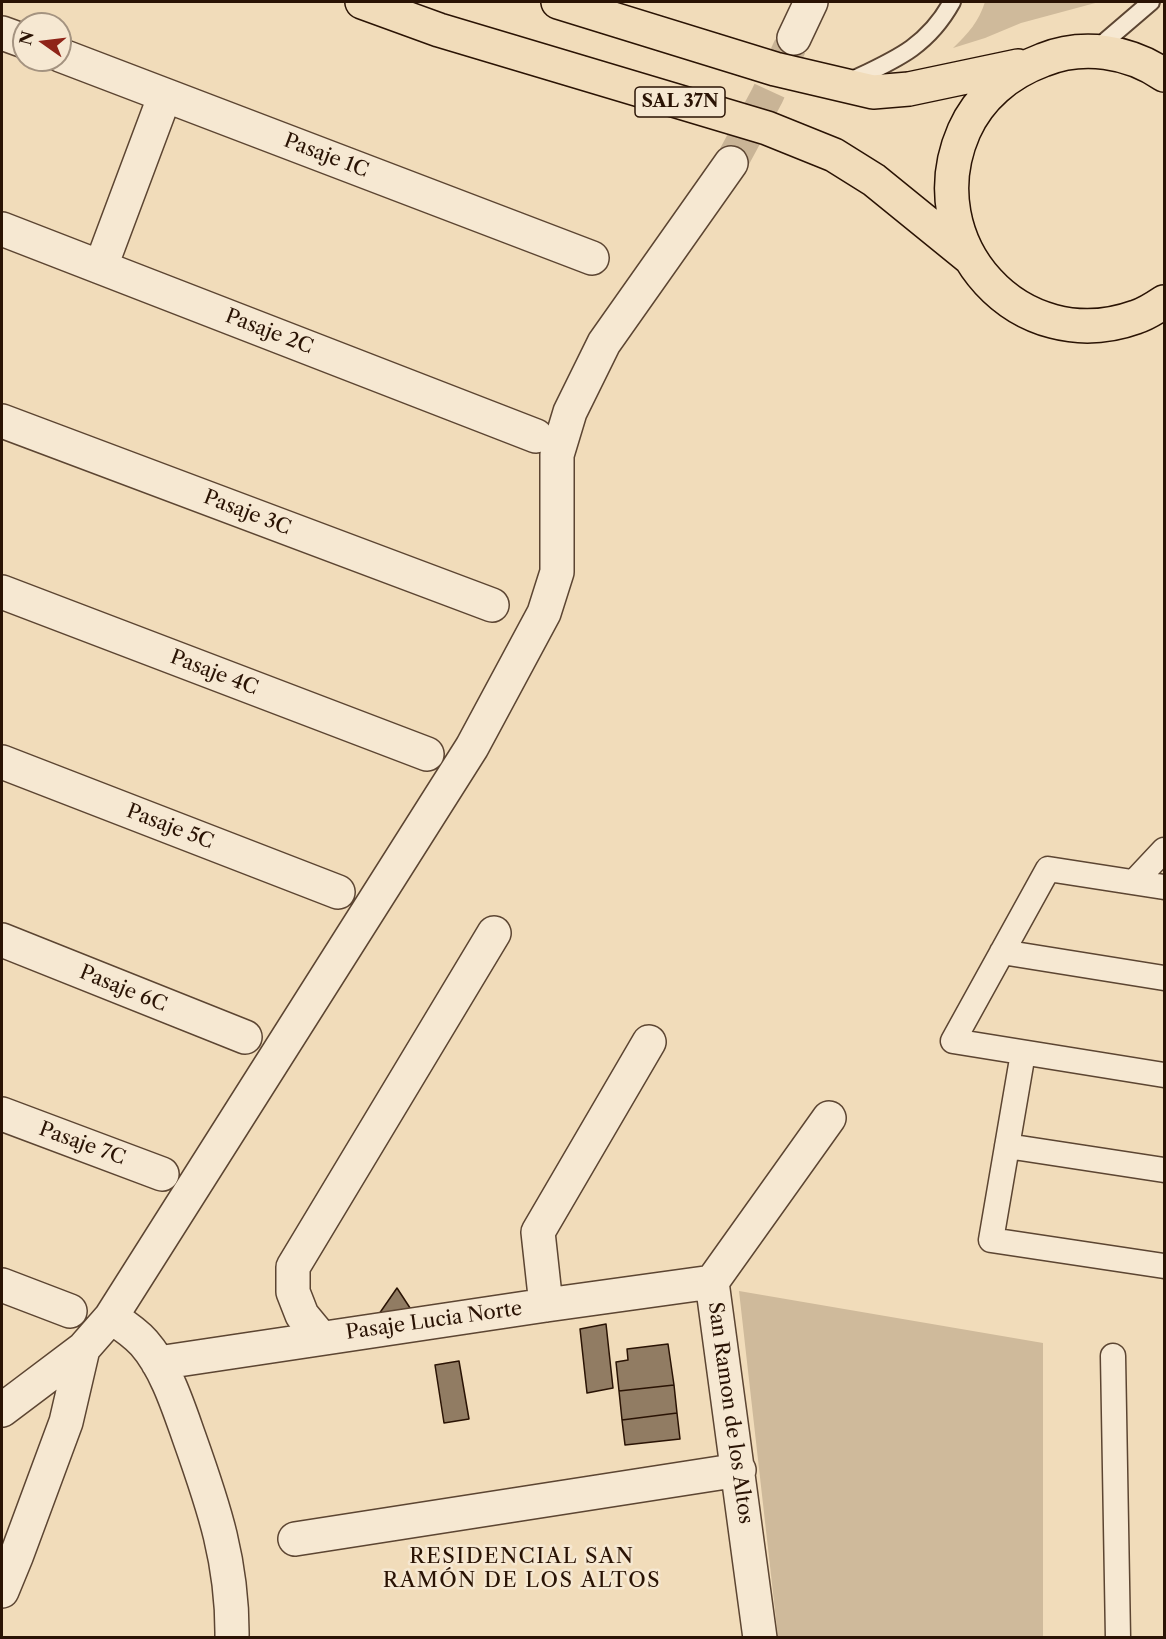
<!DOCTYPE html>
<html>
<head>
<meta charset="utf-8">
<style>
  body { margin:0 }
  #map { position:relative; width:1166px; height:1639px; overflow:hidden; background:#f1dcba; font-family:"Libre Caslon Text",serif }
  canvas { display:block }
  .frame { position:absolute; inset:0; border:3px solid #2a1304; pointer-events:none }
  .north { position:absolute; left:12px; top:12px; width:60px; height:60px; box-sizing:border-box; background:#f6e8d2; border:2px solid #a49380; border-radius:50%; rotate:284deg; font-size:16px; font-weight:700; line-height:24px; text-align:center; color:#2a1304 }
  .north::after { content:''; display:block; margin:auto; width:21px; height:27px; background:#8f2418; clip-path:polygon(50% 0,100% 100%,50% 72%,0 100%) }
</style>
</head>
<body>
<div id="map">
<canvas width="1166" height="1639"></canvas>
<div class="frame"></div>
<div class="north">N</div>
</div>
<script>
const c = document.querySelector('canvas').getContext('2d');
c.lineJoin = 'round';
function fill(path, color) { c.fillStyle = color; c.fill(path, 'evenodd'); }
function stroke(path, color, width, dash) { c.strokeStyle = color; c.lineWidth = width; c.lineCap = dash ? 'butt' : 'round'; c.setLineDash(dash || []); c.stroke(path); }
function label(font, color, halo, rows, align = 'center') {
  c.font = font + ' "Libre Caslon Text",serif'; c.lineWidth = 5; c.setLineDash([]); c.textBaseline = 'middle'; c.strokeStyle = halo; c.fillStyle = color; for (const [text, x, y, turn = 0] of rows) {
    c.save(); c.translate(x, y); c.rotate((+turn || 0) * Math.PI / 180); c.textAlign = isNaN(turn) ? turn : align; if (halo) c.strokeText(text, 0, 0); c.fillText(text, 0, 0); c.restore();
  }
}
fill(new Path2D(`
  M985 2H1099L1021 23 985 38 953 48C968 34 979 21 985 2Z
  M739 1291 1043 1343V1637H778Z`), '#cfba9b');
const building = new Path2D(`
  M397 1288 412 1311 379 1314Z
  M606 1324 613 1388 587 1393 580 1329Z
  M668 1344 674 1385 619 1391 616 1362 628 1360 627 1349Z
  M459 1361 469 1419 444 1423 435 1365Z
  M674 1385 677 1413 622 1420 619 1391Z
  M677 1413 680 1439 625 1445 622 1420Z`);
fill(building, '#917c63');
stroke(building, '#2a1304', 1.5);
stroke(new Path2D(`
  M731 163 767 96 794 38`), '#c9b496', 33, [33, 16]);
const service = new Path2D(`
  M1095 50 1151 2
  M846 83C892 61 926 49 952 2`);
const pedestrian = new Path2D(`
  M1134 882 1164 850
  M1164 887 1048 869 953 1041 1164 1075
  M1002 952 1164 978
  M1023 1053 991 1240 1164 1266
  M1007 1146 1164 1170
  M1113 1356 1118 1638`);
const minor = new Path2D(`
  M2 33 24 41
  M794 38 811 2
  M60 55 592 258
  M2 229 536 436
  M101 266 165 95
  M2 421 492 605
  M2 592 427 754
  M2 762 338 892
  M2 940 245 1037
  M2 1114 162 1174
  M2 1285 70 1311
  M546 1305 538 1232 649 1042
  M111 1317C123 1325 134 1332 144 1343 166 1368 178 1406 189 1437 214 1507 233 1563 232 1638
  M321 1338 302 1315 293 1292V1267L494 933
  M158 1363 546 1305 712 1282
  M2 1410 83 1349 111 1317 472 747 544 613 557 572V455L570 412 604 343 731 163
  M295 1539 739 1470
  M2 1591 16 1557 66 1422 83 1349
  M760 1638 712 1282 829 1118`);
const trunk = new Path2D(`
  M362 2 439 30 767 128 834 155 874 180 970 258
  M558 2 775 69 873 92 909 89 1018 66
  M1164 75C1129 51 1083 44 1043 60 1008 73 979 97 964 131 915 243 1020 359 1136 317 1146 314 1155 308 1164 302`);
stroke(service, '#5c4532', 20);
stroke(pedestrian, '#5c4532', 27);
stroke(minor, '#5c4532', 36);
stroke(trunk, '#2a1304', 36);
stroke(service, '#f6e8d2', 16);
stroke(pedestrian, '#f6e8d2', 24);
stroke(minor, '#f6e8d2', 33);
stroke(trunk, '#f1dcba', 33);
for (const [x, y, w] of [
  [680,102,90]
]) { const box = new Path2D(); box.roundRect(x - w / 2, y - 15, w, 30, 4.5); c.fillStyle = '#f6e8d2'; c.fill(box); stroke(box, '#2a1304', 1.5); }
label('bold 18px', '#2a1304', null, [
  ["SAL 37N",680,102]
]);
label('20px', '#2a1304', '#f6e8d2', [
  ["Pasaje 1C",326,156,21],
  ["Pasaje 2C",269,332,21],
  ["Pasaje 3C",247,513,21],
  ["Pasaje 4C",214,673,21],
  ["Pasaje 5C",170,827,21],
  ["Pasaje 6C",123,989,22],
  ["Pasaje 7C",82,1144,20],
  ["Pasaje Lucia Norte",434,1321,-8],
  ["San Ramon de los Altos",730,1413,82]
]);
c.letterSpacing = '1.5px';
label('21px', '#2a1304', '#f6e8d2', [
  ["RESIDENCIAL SAN",522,1557],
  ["RAMÓN DE LOS ALTOS",522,1581]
]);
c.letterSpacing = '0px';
</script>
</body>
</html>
